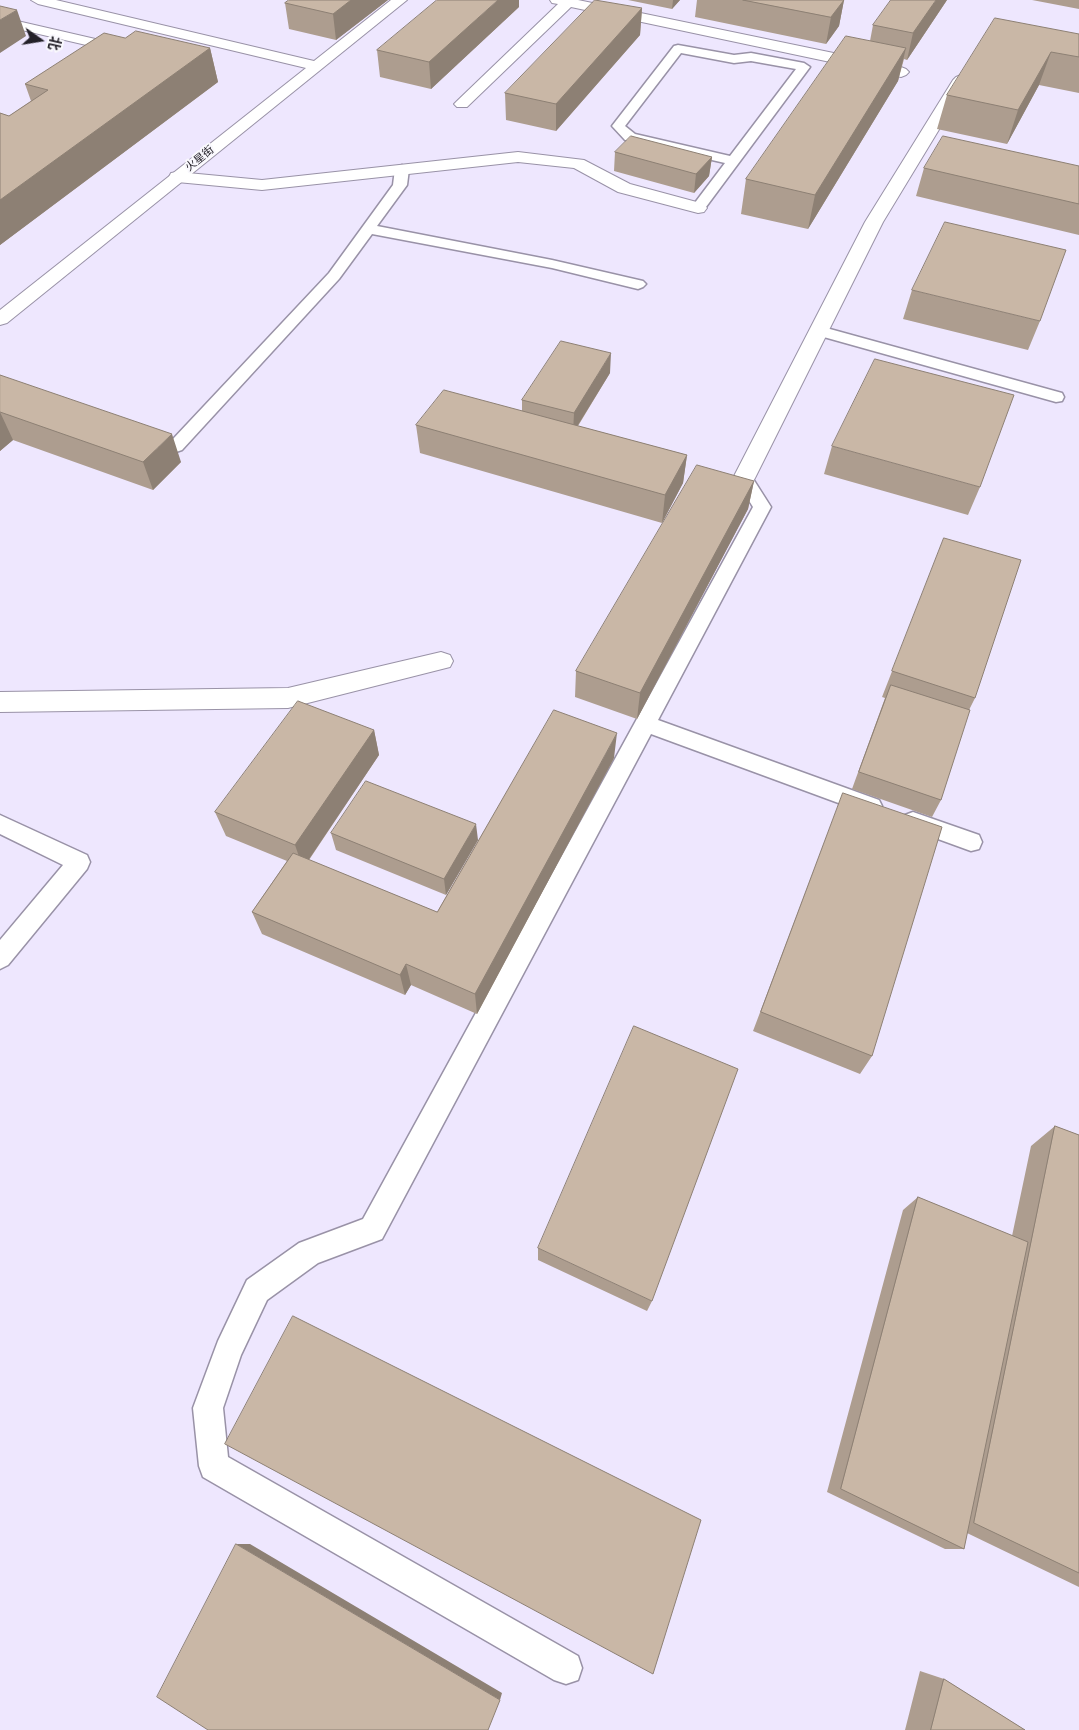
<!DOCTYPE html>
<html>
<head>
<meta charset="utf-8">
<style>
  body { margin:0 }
  #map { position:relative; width:1079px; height:1730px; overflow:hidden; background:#eee7fe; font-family:"DM Sans","Noto Sans SC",sans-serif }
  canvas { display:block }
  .north { position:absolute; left:15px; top:15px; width:50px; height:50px; -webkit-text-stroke:4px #f9f8fd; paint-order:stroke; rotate:103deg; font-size:14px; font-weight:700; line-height:20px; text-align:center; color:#242129 }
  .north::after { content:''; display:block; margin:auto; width:18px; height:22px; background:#242129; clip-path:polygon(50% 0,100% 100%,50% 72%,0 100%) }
</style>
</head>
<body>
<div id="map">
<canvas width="1079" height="1730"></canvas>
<div class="north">北</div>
</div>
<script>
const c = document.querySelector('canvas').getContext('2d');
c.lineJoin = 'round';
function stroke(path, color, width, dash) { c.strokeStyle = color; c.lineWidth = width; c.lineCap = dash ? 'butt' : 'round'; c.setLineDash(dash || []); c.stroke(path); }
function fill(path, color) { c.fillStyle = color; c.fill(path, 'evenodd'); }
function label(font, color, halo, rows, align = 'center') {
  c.font = font + ' "DM Sans","Noto Sans SC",sans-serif'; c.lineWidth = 4; c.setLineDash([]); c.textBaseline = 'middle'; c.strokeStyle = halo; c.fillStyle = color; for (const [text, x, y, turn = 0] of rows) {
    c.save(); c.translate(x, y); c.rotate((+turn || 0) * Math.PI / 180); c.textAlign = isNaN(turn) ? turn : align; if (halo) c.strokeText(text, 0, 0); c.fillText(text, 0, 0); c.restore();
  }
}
const service = new Path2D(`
  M678 45 734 55 751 53 804 63 810 67 703 211 698 212 691 208 725 163 625 140 612 126 674 46ZM681 53 734 63 751 61 796 69 730 156 635 134 625 126Z
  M402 165 409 169 407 185 377 226 552 260 643 281 646 284 643 287 638 289 552 268 372 234 339 279 182 450 176 452 141 440 139 436 141 432 147 431 173 439 329 273 393 185 395 169Z
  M819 326 1062 393 1064 397 1062 401 1056 402 813 334 811 331 813 328Z
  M744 472 750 474 771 507 658 720 879 800 882 806 879 812 871 815 863 812 651 734 382 1239 318 1263 267 1300 241 1355 223 1408 228 1457 578 1656 582 1668 578 1680 566 1684 554 1680 203 1477 199 1466 193 1408 218 1341 247 1280 299 1243 363 1219 753 507 735 478 738 474Z
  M913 812 979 835 982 842 979 849 971 851 905 827 902 821 905 815Z
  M0 815 87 855 90 862 87 869 8 965 0 969V940L63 865 0 834Z`);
const minor = new Path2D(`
  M550 0H578L901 67 906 69 909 72 906 75 901 77 571 7 467 107H457L454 104 457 101 558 4 552 3Z
  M0 17 130 47 132 50 130 53 125 54 0 25Z
  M961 75 966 77 969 80 883 222 755 478 752 483 744 485 736 483 733 478 865 222 953 80 956 77Z
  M518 152 584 160 630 184 704 204 707 208 704 212 698 213 618 192 574 168 518 162 262 190 177 182 171 181 169 177 171 173 177 172 262 180Z
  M441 652 450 655 453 661 450 667 288 708 0 712V692L288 688Z`);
const tertiary = new Path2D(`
  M31 0H56L314 61 391 0H407L7 323 0 325V310L306 68 38 4Z`);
stroke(service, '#9992a7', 3);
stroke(minor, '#9992a7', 2);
stroke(tertiary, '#9992a7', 2);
fill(service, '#fff');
fill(minor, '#fff');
fill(tertiary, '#fff');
fill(new Path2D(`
  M388 0 336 40 289 29 285 3Z
  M628 0H680L672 9Z
  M697 0H844L839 26 826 44 695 17Z
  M947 0 907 60 904 59 898 81 808 229 741 214 746 179 870 41 873 25Z
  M1032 0H1079V9Z
  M519 7 431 89 380 77 377 50Z
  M642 8 640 35 556 131 506 120 505 93Z
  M1079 34V93L1039 85 1007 144 937 129 947 95Z
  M125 38 210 48 218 82 0 245V113L9 116 31 101 25 84Z
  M615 152 712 157 709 176 694 193 614 171Z
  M1079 166V235L916 196 924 168Z
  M912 290 1040 321 1028 350 903 319Z
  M610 373 578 426 687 455 683 483 662 523 420 453 416 425 522 411V400Z
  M0 375 181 462 153 490 13 440 0 451Z
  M832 446 980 487 968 515 824 474Z
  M754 481 748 509 637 719 575 697 576 671Z
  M944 538 975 698 969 710 941 800 932 817 852 789 885 698 882 697Z
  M374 730 379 755 309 860 437 912 614 758 477 1014 411 985 405 995 262 934 252 912 287 861 226 836 215 812Z
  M843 793 872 1056 860 1074 753 1031Z
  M331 833 478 840 446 895 336 850Z
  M1055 1126 1079 1135V1587L967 1533 964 1549H945L827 1492 903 1210 918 1197 1012 1236 1031 1146Z
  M538 1248 652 1301 647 1311 538 1260Z
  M920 1671 944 1679 1025 1730H905Z`), '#ad9d8f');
fill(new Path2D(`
  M351 0H388L336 40 333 14Z
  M498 0H519V7L431 89 429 62Z
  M673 0H680L672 9Z
  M844 0 839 26 826 44 831 17Z
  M936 0H947L907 60 913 33Z
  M642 8 640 35 556 131V104Z
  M17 10 26 36 0 53V20Z
  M210 48 218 82 0 245V200Z
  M906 48 898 81 808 229 815 195Z
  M1051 52 1039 85 1007 144 1018 110Z
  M712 157 709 176 694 193 696 174Z
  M611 353 610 373 573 433 574 413Z
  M0 412 13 440 0 451Z
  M172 434 181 462 153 490 143 462Z
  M687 455 683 483 662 523 665 495Z
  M754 481 748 509 637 719 640 693Z
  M374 730 379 755 303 868 295 845Z
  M617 733 614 758 477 1014 475 994Z
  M476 824 478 840 446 895 444 879Z
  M406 964 411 985 405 995 400 975Z
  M236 1544H250L502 1693 500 1700Z`), '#8d8074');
const building = new Path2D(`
  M289 0H351L333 14 285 3Z
  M437 0H498L429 62 377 50Z
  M595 0 642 8 556 104 505 93Z
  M743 0H844L831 17Z
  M891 0H936L913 33 873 25Z
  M0 6 17 10 0 20Z
  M995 18 1079 34V57L1051 52 1018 110 947 95Z
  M136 31 210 48 0 200V113L9 116 48 90 25 84 104 33 125 38Z
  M846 36 906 48 815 195 746 179Z
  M631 136 712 157 696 174 615 152Z
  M943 136 1079 166V204L924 168Z
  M945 222 1066 250 1040 321 912 290Z
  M561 341 611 353 574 413 522 400Z
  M875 359 1014 395 980 487 832 446Z
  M0 375 172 434 143 462 0 412Z
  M444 390 687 455 665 495 416 425Z
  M697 465 754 481 640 693 576 671Z
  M944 538 1021 560 975 698 892 671Z
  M891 685 970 710 941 800 859 772Z
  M298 701 374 730 295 845 215 812Z
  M554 710 617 733 475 994 406 964 400 975 252 912 293 853 437 912Z
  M366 781 476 824 444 879 331 833Z
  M843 793 942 827 872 1056 761 1012Z
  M634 1026 738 1069 652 1301 538 1248Z
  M1055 1126 1079 1135V1573L974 1523Z
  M918 1197 1028 1242 964 1549 841 1489Z
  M293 1316 701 1520 653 1674 225 1444Z
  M236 1544 500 1700 488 1730H208L157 1697Z
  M944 1679 1025 1730H931Z`);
fill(building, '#c9b7a6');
stroke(building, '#8d8074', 1);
label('11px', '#242129', '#f9f8fd', [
  ["火星街",200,159,-39]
]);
</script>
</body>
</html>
